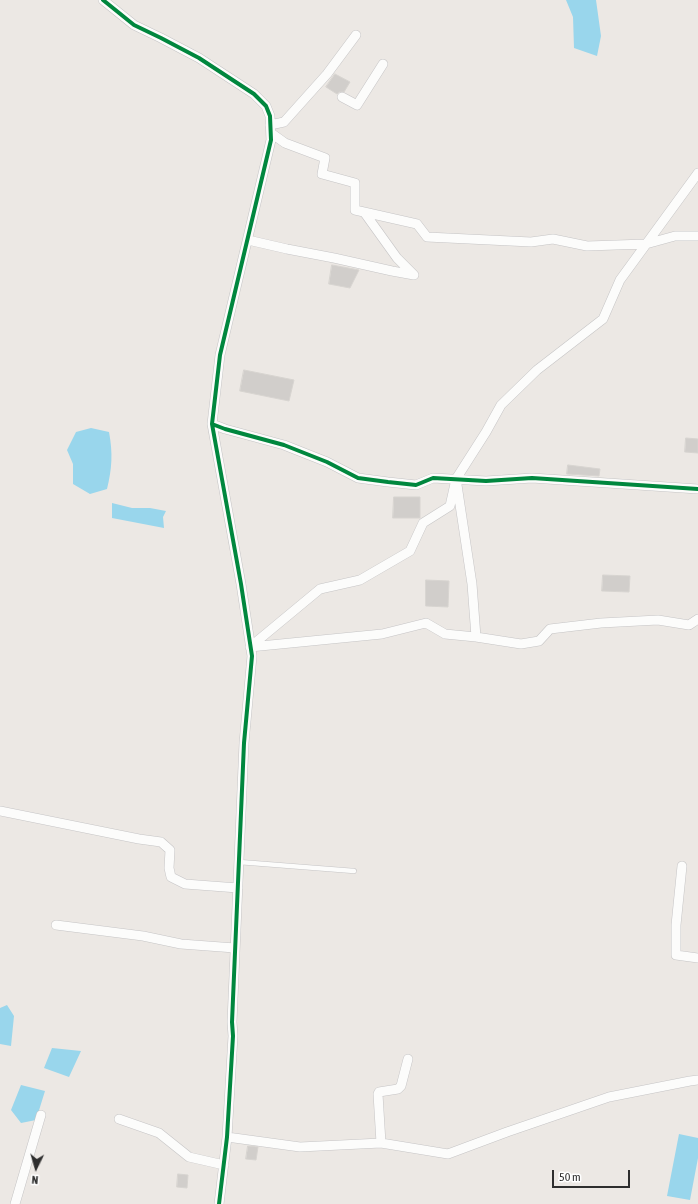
<!DOCTYPE html>
<html>
<head>
<meta charset="utf-8">
<style>
  body { margin:0 }
  #map { position:relative; width:698px; height:1204px; overflow:hidden; background:#ece8e4; font-family:"Asap Condensed",sans-serif }
  canvas { display:block }
  .north { position:absolute; left:16px; top:1148px; width:40px; height:40px; -webkit-text-stroke:3px #fff; paint-order:stroke; rotate:185deg; font-size:11px; font-weight:700; line-height:16px; text-align:center; color:#2e2e2e }
  .north::after { content:''; display:block; margin:auto; width:14px; height:18px; background:#2e2e2e; clip-path:polygon(50% 0,100% 100%,50% 72%,0 100%) }
  .scale { position:absolute; left:552px; top:1170px; width:78px; height:18px; box-sizing:border-box; border:2px solid #2e2e2e; border-top:0; padding-left:5px; font-size:12px; line-height:14px; white-space:nowrap; color:#2e2e2e; -webkit-text-stroke:3px #fff; paint-order:stroke }
</style>
</head>
<body>
<div id="map">
<canvas width="698" height="1204"></canvas>
<div class="north">N</div>
<div class="scale">50 m</div>
</div>
<script>
const c = document.querySelector('canvas').getContext('2d');
c.lineJoin = 'round';
function fill(path, color) { c.fillStyle = color; c.fill(path, 'evenodd'); }
function stroke(path, color, width, dash) { c.strokeStyle = color; c.lineWidth = width; c.lineCap = dash ? 'butt' : 'round'; c.setLineDash(dash || []); c.stroke(path); }
fill(new Path2D(`
  M566 0H596L601 36 597 56 574 48 573 17Z
  M91 428 109 432C113 453 112 469 107 489L90 494 73 484V464L67 450 76 432Z
  M112 503 132 508H150L166 511 163 517 164 528 112 518Z
  M7 1005 14 1016 11 1046 0 1044V1008Z
  M52 1048 81 1051 69 1077 44 1068Z
  M21 1085 45 1091 36 1120 21 1123 11 1110Z
  M679 1134 698 1138V1158L690 1200 667 1196Z`), '#99d6ec');
const building = new Path2D(`
  M335 74 350 82 344 92H339L337 94 326 87Z
  M332 265 359 270 350 288 329 284Z
  M244 370 294 380 289 401 240 391Z
  M686 438 698 439V453L685 452Z
  M568 465 600 469 599 476 567 474Z
  M394 497H420V518H393Z
  M603 575 630 576 629 592 602 591Z
  M426 580 449 581 448 607 426 606Z
  M248 1146 258 1147 256 1160 246 1159Z
  M178 1174 188 1175 187 1188 177 1187Z`);
fill(building, '#d1cecb');
stroke(building, '#d7d4d0', 1);
const service = new Path2D(`
  M239 862 354 871`);
const minor = new Path2D(`
  M103 0 134 25 161 38 199 58 254 94 266 106 270 116 271 140 220 355 212 424 225 429 284 445 327 462 358 478 388 482 416 485 433 478 486 481 532 478 698 489
  M342 97 357 105 383 64
  M270 125 284 122 327 74 356 35
  M271 133 285 143 325 158 322 174 355 183V210L417 224 427 237 531 242 553 239 587 246 646 244 675 236H698
  M364 212 397 258 414 275
  M248 240 287 249 334 258 392 271 414 275
  M212 424 241 584 252 656 244 743 232 1022 233 1036 227 1137 219 1204
  M457 485 472 584 476 637
  M250 647 320 589 360 580 410 551 423 523 450 506 456 479 486 432 501 405 537 370 603 319 620 280 698 173
  M250 647 382 634 426 623 445 634 476 637 521 644 539 641 550 629 601 623 658 620 689 625 698 619
  M0 811 139 839 161 842 170 850 169 868 171 877 185 884 238 888
  M682 866 676 925V955L698 958
  M56 925 143 936 181 944 235 948
  M119 1119 159 1133 189 1157 224 1165
  M227 1137 300 1147 381 1143 448 1154 507 1132 609 1097 690 1081 698 1080
  M381 1143 378 1094 379 1092 398 1089 401 1086 408 1059
  M15 1204 41 1115`);
stroke(service, '#c5c4c5', 5.5);
stroke(minor, '#c5c4c5', 10);
stroke(service, '#fcfcfb', 4.5);
stroke(minor, '#fcfcfb', 9);
stroke(new Path2D(`
  M103 0 134 25 161 38 199 58 254 94 266 106 270 116 271 140 220 355 212 424 225 429 284 445 327 462 358 478 388 482 416 485 433 478 486 481 532 478 698 489
  M212 424 241 584 252 656 244 743 232 1022 233 1036 227 1137 219 1204`), '#00873e', 4);
</script>
</body>
</html>
